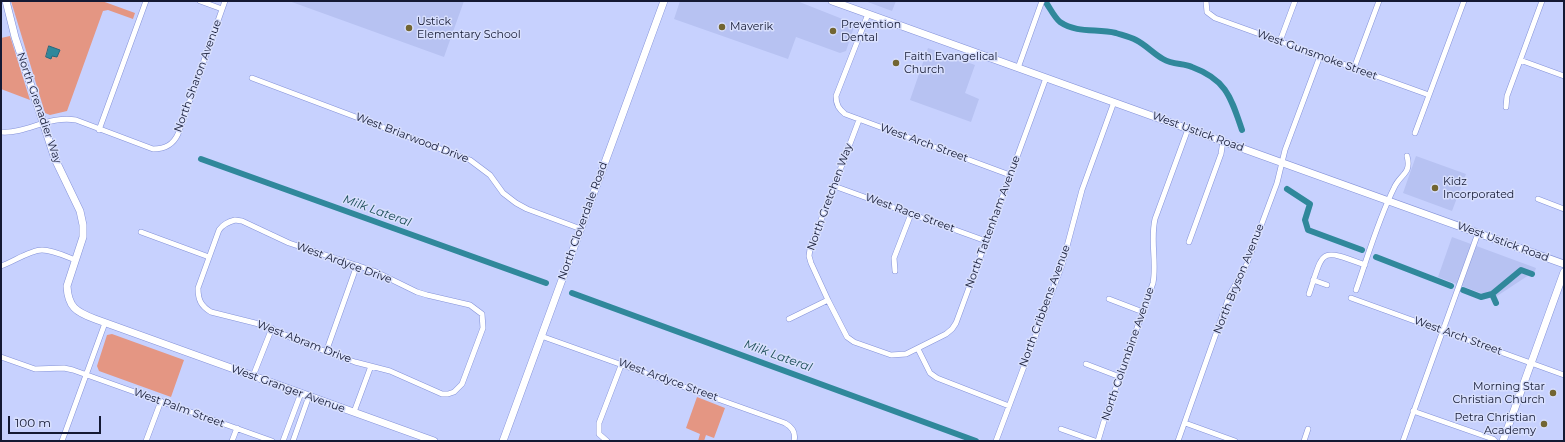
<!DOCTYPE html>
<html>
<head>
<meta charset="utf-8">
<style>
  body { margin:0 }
  #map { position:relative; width:1565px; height:442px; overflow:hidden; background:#c7d1fe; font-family:Montserrat,sans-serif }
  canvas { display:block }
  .frame { position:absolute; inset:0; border:2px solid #141933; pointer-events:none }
  .scale { position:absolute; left:8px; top:416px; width:93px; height:18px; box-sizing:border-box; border:2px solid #141933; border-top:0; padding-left:5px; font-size:12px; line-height:14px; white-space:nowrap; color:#141933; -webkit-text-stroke:3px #d8dffd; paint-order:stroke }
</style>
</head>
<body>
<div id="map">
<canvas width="1565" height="442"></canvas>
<div class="frame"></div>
<div class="scale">100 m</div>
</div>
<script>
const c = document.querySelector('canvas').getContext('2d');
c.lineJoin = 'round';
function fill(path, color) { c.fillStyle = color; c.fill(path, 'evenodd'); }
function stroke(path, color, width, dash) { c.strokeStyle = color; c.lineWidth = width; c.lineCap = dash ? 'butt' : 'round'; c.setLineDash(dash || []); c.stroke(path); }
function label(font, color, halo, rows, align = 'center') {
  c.font = font + ' Montserrat,sans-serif'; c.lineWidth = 3; c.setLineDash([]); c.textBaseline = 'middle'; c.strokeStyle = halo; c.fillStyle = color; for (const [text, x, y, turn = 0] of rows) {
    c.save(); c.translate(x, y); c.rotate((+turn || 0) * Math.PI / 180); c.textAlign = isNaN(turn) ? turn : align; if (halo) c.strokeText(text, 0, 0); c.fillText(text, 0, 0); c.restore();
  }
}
fill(new Path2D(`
  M289 1H464L444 57Z
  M680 1H797L855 24 846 51 840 53 796 37 788 59 674 19Z
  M865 1H896L892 11Z
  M928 48 975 65 965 93 979 99 971 122 910 100Z
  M1416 156 1466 174 1452 211 1403 193Z
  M1452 237 1536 268 1534 274 1529 275 1494 298 1438 277Z`), '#b7c2f2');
fill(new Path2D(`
  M11 1H102L135 13 133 19 108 10 103 11 67 111 50 115 45 113Z
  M10 36 30 100 1 89V38Z
  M112 334 184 360 171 397 99 371 97 366 107 335Z
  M697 397 725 408 714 438 706 435 704 441H698L700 434 686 428Z`), '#e49683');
const water = new Path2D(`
  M49 46 60 50 57 57 52 56 51 59 46 57Z`);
fill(water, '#30889b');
stroke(water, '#28677c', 1);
stroke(new Path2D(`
  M1047 4C1051 10 1055 18 1060 22 1078 34 1097 28 1116 33 1122 35 1130 37 1136 40 1146 45 1154 54 1163 59 1173 65 1183 63 1192 67 1227 80 1231 98 1242 130
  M201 159 546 283
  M1287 189 1310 204 1305 220 1308 230 1362 250
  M1376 257 1451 286
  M1463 290 1481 297 1492 294 1521 270 1532 274
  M572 293 976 441
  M1492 294 1496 303`), '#30889b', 6);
const street = new Path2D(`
  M200 1 222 9
  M1206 1 1207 12 1215 18 1429 95
  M868 14 836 96C836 105 839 109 845 114L1010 175
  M1280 41 1295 1
  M1520 60 1564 76
  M1018 68 1042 1
  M1354 68 1379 1
  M252 78 470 160 490 175 503 193 516 203 527 209 581 229
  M1506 107 1507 96 1542 1
  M99 130 146 1
  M1 132C27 134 49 115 76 120L153 149C165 149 173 145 178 134L225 1
  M1415 133 1464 1
  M834 186 986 241
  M1538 199 1564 209
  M235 220 242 221 289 243 374 271 417 292 427 295 470 305 482 314 483 328 462 384 454 392 448 394H442L390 371 355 362 305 344 263 325 211 312C201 306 198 300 198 288L219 230C223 224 228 222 235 220Z
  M141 232 209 257
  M1189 242 1221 154 1223 141
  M1 266C13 262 30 250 42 250 53 250 65 256 75 260
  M895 271 894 258 911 214
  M1313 280 1327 285
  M1356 290C1368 256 1378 220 1394 188 1400 174 1412 174 1407 156
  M1309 294C1324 249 1319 248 1365 265
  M1351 298 1564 375
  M1109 299 1143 312
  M828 300 847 337 854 342 891 355 906 354 946 334 952 329 956 323 1046 78
  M789 319 828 300 811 263 809 256 810 249 859 120
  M541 336 785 423C792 427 796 433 794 441
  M918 349 930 373 937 378 1009 406
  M326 352 357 265
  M1 357 35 369 64 368 73 370 272 441
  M1086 364 1120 377
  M253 376 272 328
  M1413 411 1493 439 1495 441
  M354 412 371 366
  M1185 423 1235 441
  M1061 429 1095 441
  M62 441 105 323
  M146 441 161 401
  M232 441 237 428
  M283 441 301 393
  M293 441 309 396
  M607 441 599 434V423L622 363
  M996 441 1062 265 1082 190 1114 102
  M1098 441 1104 421 1153 283C1157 262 1150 241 1155 219L1188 129
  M1178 441 1230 294 1246 266 1277 183 1285 150 1320 56
  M1304 441 1308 429
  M1403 441 1478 233`);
const secondary = new Path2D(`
  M6 1 15 37 55 159 80 211 83 225V237L67 286C68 307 76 312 95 319L434 441
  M832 1 1564 264
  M503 441 664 1
  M1503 441 1564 272`);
stroke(street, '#8492d8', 6);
stroke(secondary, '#8492d8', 8);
stroke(street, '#fff', 5);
stroke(secondary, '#fff', 7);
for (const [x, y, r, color] of [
  [722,27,4,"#726532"],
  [409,28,4,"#726532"],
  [833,31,4,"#726532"],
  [896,63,4,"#726532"],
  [1435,188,4,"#726532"],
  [1553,393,4,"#726532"],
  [1544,424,4,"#726532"]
]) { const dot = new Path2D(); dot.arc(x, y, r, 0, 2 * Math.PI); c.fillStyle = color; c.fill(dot); stroke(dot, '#d8dffd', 1.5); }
label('11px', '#141933', '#d8dffd', [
  ["Ustick",417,22],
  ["Elementary School",417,35],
  ["Prevention",841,25],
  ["Dental",841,38],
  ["Maverik",730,27],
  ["Faith Evangelical",904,57],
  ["Church",904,70],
  ["Kidz",1443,182],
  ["Incorporated",1443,195],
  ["Morning Star",1545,387,"right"],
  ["Christian Church",1545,400,"right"],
  ["Petra Christian",1536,418,"right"],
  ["Academy",1536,431,"right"]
], 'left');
label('11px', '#141933', '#d8dffd', [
  ["West Gunsmoke Street",1317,55,20],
  ["North Sharon Avenue",198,76,-70],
  ["North Grenadier Way",39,108,71],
  ["West Ustick Road",1198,132,20],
  ["West Briarwood Drive",412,138,21],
  ["West Arch Street",924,143,20],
  ["North Gretchen Way",830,197,-70],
  ["West Race Street",910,213,20],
  ["North Cloverdale Road",583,221,-70],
  ["North Tattenham Avenue",993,222,-70],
  ["West Ustick Road",1503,242,20],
  ["West Ardyce Drive",344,263,20],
  ["North Bryson Avenue",1239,279,-68],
  ["North Cribbens Avenue",1045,306,-70],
  ["West Arch Street",1458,336,20],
  ["West Abram Drive",304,342,21],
  ["North Columbine Avenue",1128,354,-71],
  ["West Ardyce Street",668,380,20],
  ["West Granger Avenue",288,389,20],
  ["West Palm Street",179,408,20]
]);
label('italic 12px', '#1a4c56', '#d8dffd', [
  ["Milk Lateral",377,211,20],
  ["Milk Lateral",778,356,20]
]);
</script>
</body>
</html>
